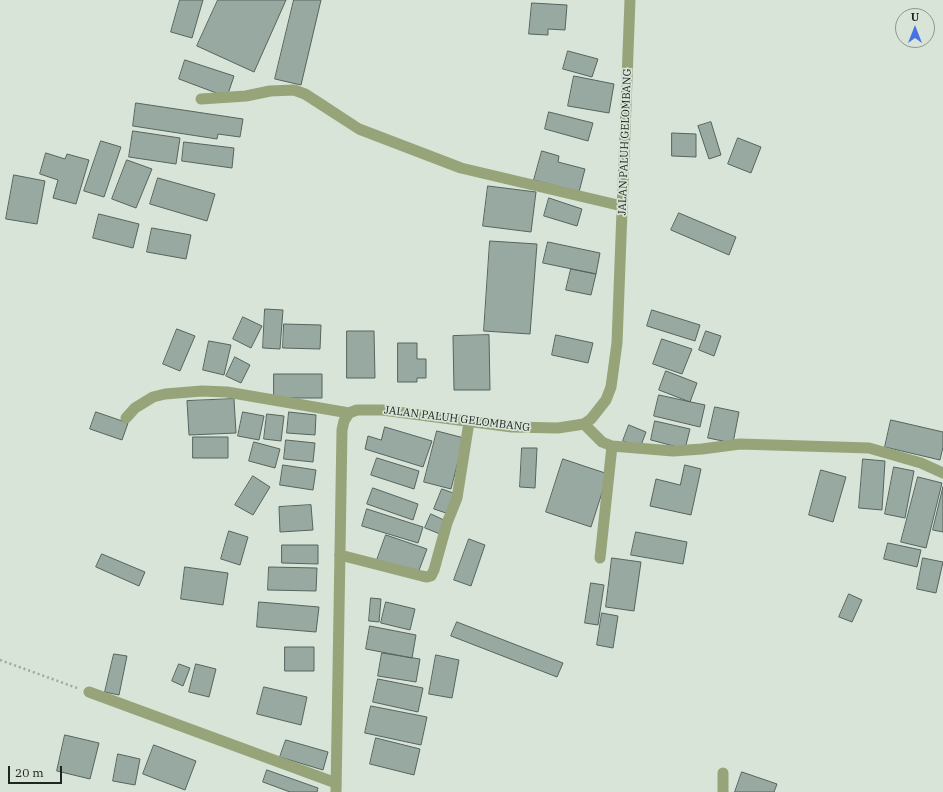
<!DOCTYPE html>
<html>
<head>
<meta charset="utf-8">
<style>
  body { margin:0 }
  #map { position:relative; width:943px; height:792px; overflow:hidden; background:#d7e4d7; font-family:"IBM Plex Serif",serif }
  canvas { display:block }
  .north { position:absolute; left:895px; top:8px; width:40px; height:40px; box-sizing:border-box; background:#d7e4d7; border:1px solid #8e988e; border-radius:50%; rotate:0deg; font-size:11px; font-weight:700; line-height:16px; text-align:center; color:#202520 }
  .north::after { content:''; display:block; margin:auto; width:14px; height:18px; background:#4772e4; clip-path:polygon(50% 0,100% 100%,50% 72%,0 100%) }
  .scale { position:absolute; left:8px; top:766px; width:54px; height:18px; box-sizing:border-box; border:2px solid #202520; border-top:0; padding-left:5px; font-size:12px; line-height:14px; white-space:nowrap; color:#202520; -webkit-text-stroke:3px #d7e4d7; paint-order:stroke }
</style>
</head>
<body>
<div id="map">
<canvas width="943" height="792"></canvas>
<div class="north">U</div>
<div class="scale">20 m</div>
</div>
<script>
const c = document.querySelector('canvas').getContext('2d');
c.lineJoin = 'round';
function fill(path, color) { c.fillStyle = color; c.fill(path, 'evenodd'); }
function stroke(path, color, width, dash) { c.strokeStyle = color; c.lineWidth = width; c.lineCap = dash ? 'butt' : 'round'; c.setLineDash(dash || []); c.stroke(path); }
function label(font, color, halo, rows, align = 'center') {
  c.font = font + ' "IBM Plex Serif",serif'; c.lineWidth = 3.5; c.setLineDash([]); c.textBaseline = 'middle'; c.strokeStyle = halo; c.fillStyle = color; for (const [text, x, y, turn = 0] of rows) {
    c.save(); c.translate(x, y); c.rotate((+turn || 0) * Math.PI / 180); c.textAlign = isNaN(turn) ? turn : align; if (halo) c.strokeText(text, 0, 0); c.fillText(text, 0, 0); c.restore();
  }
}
const building = new Path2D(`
  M180 0H203L192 38 171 32Z
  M218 0H286L254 72 197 46Z
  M294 0H321L301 85 275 79Z
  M532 3 567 5 565 30 548 29V35L529 34Z
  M568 51 598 59 592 77 563 69Z
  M185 60 234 76 227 97 179 79Z
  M574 76 614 84 609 113 568 106Z
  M136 103 243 119 240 137 218 134 217 139 133 126Z
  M549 112 593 123 588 141 545 129Z
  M711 122 721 155 709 159 698 126Z
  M133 131 180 138 176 164 129 157Z
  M672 133 696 134V157L672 156Z
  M738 138 761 147 751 173 728 164Z
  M101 141 121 147 104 197 84 191Z
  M184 142 234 148 232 168 182 161Z
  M542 151 559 156 558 162 585 169 579 192 534 180Z
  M46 153 65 159 67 154 89 160 76 204 53 198 58 180 40 174Z
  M127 160 152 169 136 208 112 199Z
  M14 175 45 181 37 224 6 219Z
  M158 178 215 194 207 221 150 204Z
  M488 186 536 192 531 232 483 226Z
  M549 198 582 209 577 226 544 216Z
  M679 213 736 237 729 255 671 230Z
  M99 214 139 224 133 248 93 238Z
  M152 228 191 235 186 259 147 252Z
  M490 241 537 244 530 334 484 331Z
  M548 242 600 253 596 274 543 263Z
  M571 269 596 274 591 295 566 290Z
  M265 309 283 310 280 349 263 348Z
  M652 310 700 325 695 341 647 326Z
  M243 317 262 326 251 348 233 339Z
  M284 324 321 325 320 349 283 348Z
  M177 329 195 336 180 371 163 364Z
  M347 331H374L375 378H347Z
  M706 331 721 336 714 356 699 350Z
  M489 335 490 390H454L453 336Z
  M556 335 593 343 588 363 552 355Z
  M662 339 692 349 682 374 653 364Z
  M209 341 231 345 224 375 203 370Z
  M398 343H417V359H426V378H417V382H398Z
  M235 357 250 365 241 383 226 376Z
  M666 371 697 383 690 402 659 390Z
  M274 374H322V398H274Z
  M659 395 705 405 700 427 654 416Z
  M234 399 236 433 189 435 187 401Z
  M715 407 739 412 733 443 708 438Z
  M96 412 128 423 122 440 90 429Z
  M243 412 264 416 259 440 238 436Z
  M289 412 316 415 315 435 287 433Z
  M267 414 284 416 281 441 264 439Z
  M891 420 943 432V447L940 460 885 447Z
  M655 421 690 429 685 449 651 440Z
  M629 425 646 432 640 448 623 441Z
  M385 427 432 441 423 467 365 449 368 436 381 440Z
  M437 431 464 438 451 489 424 482Z
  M193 437H228V458H193Z
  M286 440 315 443 313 462 284 459Z
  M254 442 280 449 275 468 249 461Z
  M522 448H537L535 488 520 487Z
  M377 458 419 471 414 489 371 475Z
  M563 459 608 474 591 527 546 512Z
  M863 459 885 461 882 510 859 508Z
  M283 465 316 470 313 490 280 485Z
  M685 465 701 469 691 515 650 506 656 479 680 485Z
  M894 467 914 471 905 518 885 514Z
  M821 470 846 477 833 522 809 515Z
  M253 476 270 487 253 515 235 505Z
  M918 477 942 483 926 548 901 542Z
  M943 487V532L933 530Z
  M373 488 418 504 413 520 367 504Z
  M442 489 456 494 449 514 434 509Z
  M311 505 313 530 280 532 279 507Z
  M367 509 423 527 418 543 362 526Z
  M431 514 446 521 440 534 425 528Z
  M229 531 248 537 240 565 221 559Z
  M636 532 687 542 683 564 631 555Z
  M386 535 427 549 418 573 377 560Z
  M469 539 485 545 471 586 454 580Z
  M888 543 921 550 917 567 884 559Z
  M282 545H318V564L282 563Z
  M102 554 145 572 139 586 96 567Z
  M612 558 641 562 634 611 606 607Z
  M923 558 943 562 936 593 917 589Z
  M185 567 228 573 223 605 181 599Z
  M269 567 317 568 316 591 268 590Z
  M591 583 604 585 598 625 585 623Z
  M849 594 862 600 852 622 839 617Z
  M371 598 381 599 379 622 369 621Z
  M259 602 319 607 316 632 257 627Z
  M386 602 415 609 410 630 381 623Z
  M602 613 618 616 613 648 597 645Z
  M457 622 563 663 557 677 451 636Z
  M370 626 416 635 412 658 366 649Z
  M285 647H314V671H285Z
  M382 653 420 659 416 682 378 676Z
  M114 654 127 656 119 695 105 692Z
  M436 655 459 660 452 698 429 694Z
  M179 664 190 668 183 686 172 681Z
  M196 664 216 669 209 697 189 692Z
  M378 679 423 688 418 712 373 702Z
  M264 687 307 697 301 725 257 714Z
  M371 706 427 717 421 745 365 733Z
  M65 735 99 743 90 779 57 771Z
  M376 738 420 749 414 775 370 764Z
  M286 740 328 752 323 770 280 757Z
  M154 745 196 761 185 790 143 774Z
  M118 754 140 759 135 785 113 781Z
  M267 770 318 788 317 792H290L263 782Z
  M742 772 777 784 774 792H735Z`);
fill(building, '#98a9a2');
stroke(building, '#55645e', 1);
stroke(new Path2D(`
  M0 660 77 688`), '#9ea99e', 2.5, [2, 3]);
stroke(new Path2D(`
  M201 99 246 96 270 91 294 90 305 94 319 103 359 129 461 168 622 206
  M126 418 135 408 153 397 165 394 202 391 227 392 349 413
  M584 424 602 442 612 446 673 451 702 449 740 444 869 448 921 463 943 473
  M340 555 422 576 427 577 431 576 434 570 447 523 457 498 469 422
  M600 558 612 446
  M89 692 336 783
  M723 792V773`), '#97a479', 11);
stroke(new Path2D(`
  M336 792 342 430 344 421 349 413 357 410H382L512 427 558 428 584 424 591 419 606 400 611 387 617 343 630 0`), '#97a479', 11);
label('11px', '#202520', '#d7e4d7', [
  ["JALAN PALUH GELOMBANG",625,142,-88],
  ["JALAN PALUH GELOMBANG",457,419,7]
]);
</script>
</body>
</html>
